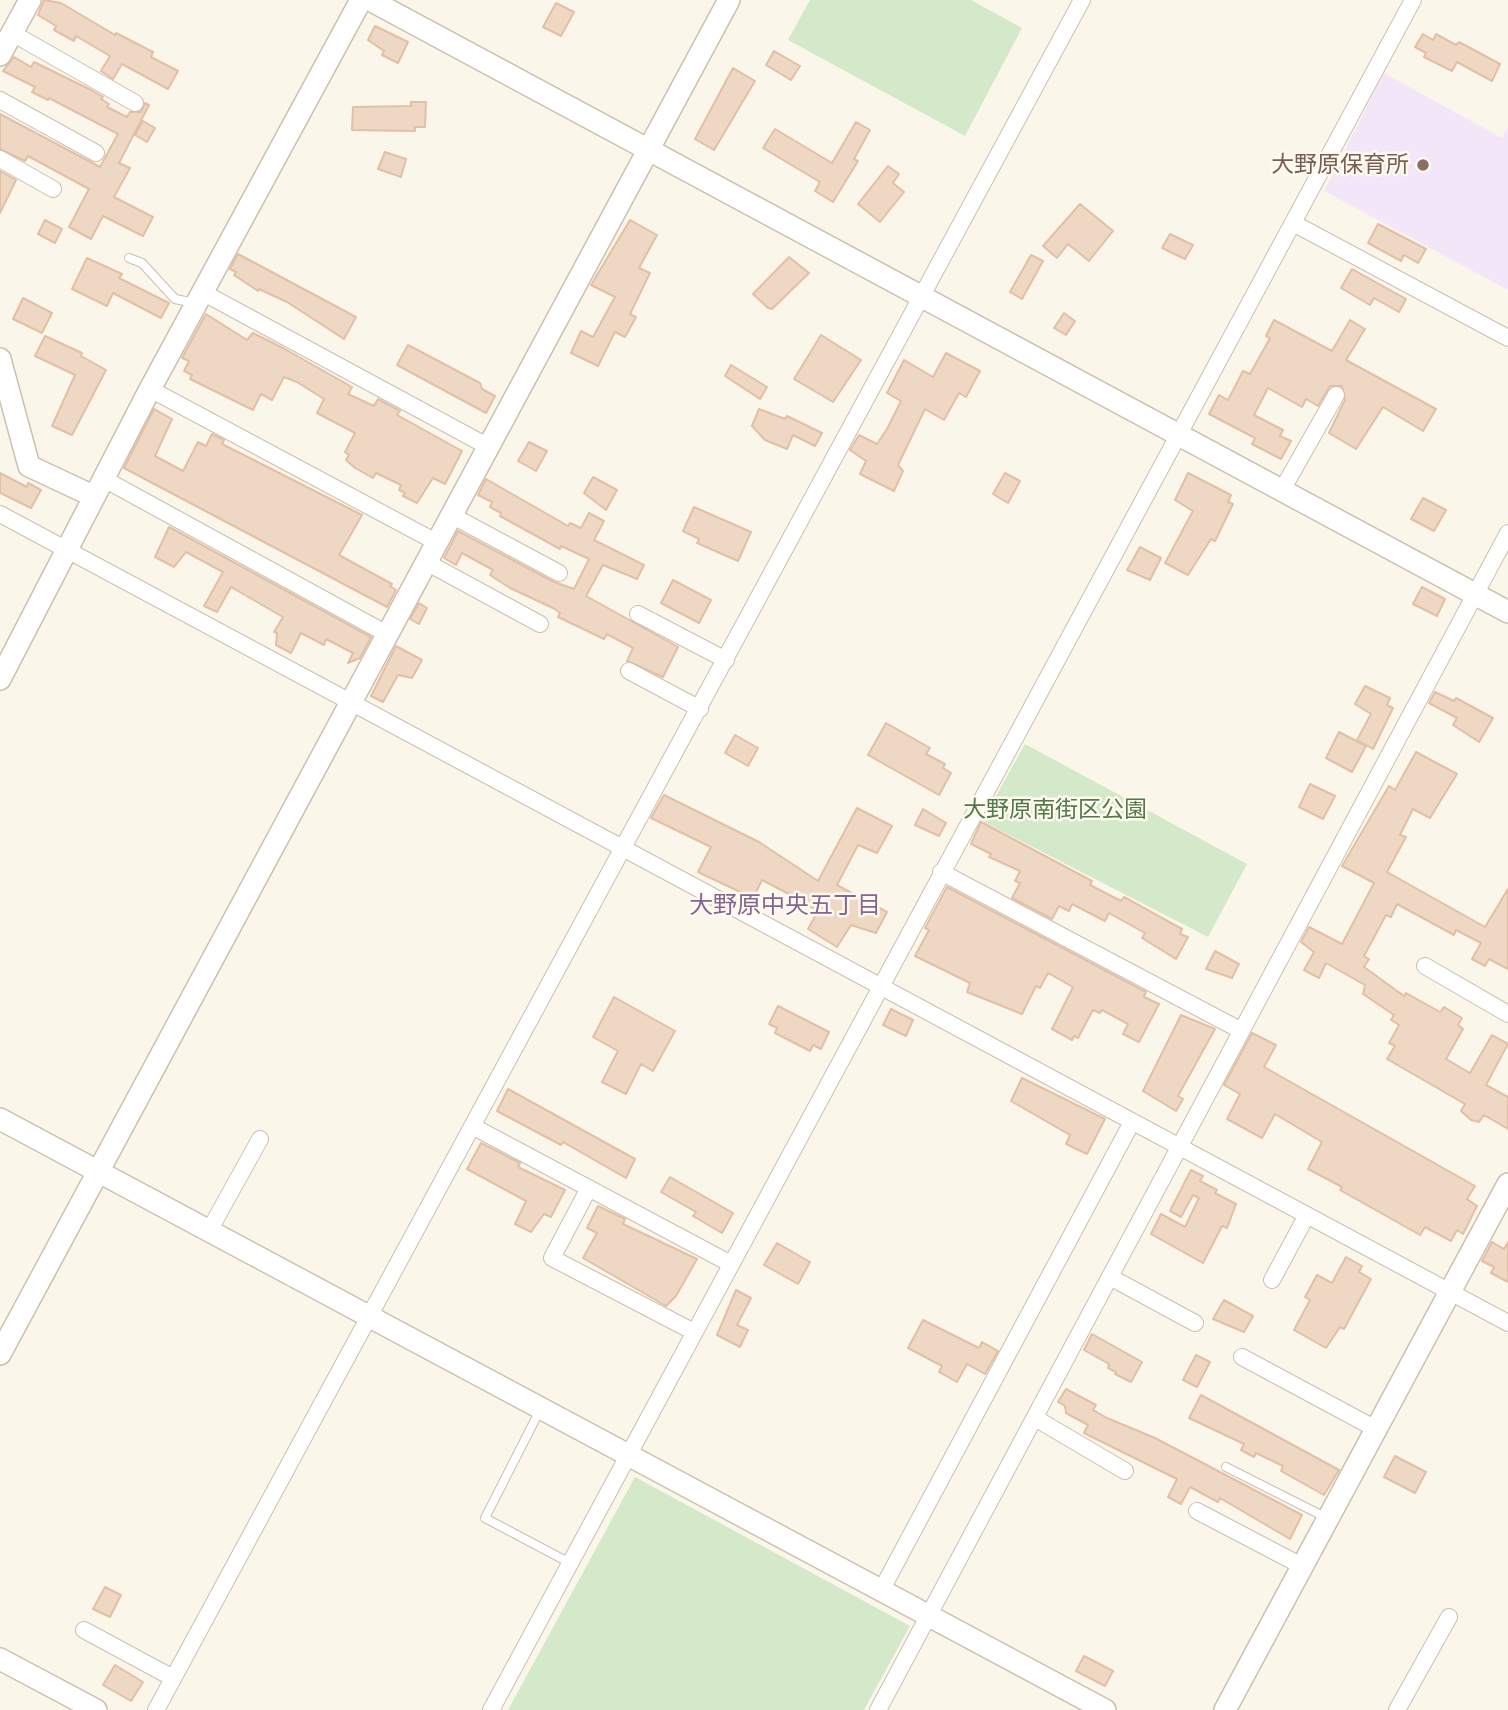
<!DOCTYPE html>
<html>
<head>
<meta charset="utf-8">
<style>
  body { margin:0 }
  canvas { display:block; background:#fbf6ea }
</style>
</head>
<body>
<canvas width="1508" height="1710"></canvas>
<script>
const c = document.querySelector('canvas').getContext('2d');
c.lineJoin = 'round';
function fill(path, color) { c.fillStyle = color; c.fill(path, 'evenodd'); }
function stroke(path, color, width, dash) { c.strokeStyle = color; c.lineWidth = width; c.lineCap = dash ? 'butt' : 'round'; c.setLineDash(dash || []); c.stroke(path); }
function label(font, color, halo, rows, align = 'center') {
  c.font = font + ' Quicksand,"Noto Sans JP",sans-serif'; c.lineWidth = 5; c.setLineDash([]); c.textBaseline = 'middle'; c.strokeStyle = halo; c.fillStyle = color; for (const [text, x, y, turn = 0] of rows) {
    c.save(); c.translate(x, y); c.rotate((+turn || 0) * Math.PI / 180); c.textAlign = isNaN(turn) ? turn : align; if (halo) c.strokeText(text, 0, 0); c.fillText(text, 0, 0); c.restore();
  }
}
fill(new Path2D(`
  M1384 73 1502 138 1508 127V290L1324 191Z`), '#f3e6f8');
fill(new Path2D(`
  M810 0H971L1022 28 965 136 788 40Z
  M1025 744 1247 864 1208 937 982 821Z
  M635 1477 910 1626 864 1710H508Z`), '#d3e9c9');
const building = new Path2D(`
  M44 0 61 3 115 35 116 33 153 52 151 57 178 71 168 89 122 64 113 79 101 71 110 56 76 36 74 41 54 30 56 26 38 15Z
  M556 3 574 12 561 36 543 27Z
  M375 26 408 42 398 63 382 55 384 51 368 40Z
  M1423 34 1433 40 1436 34 1456 45 1459 42 1500 64 1492 81 1457 62 1452 71 1424 57 1426 53 1415 47Z
  M774 51 800 66 791 80 766 65Z
  M14 57 31 67 34 62 91 90 103 97 101 99 109 104 107 107 127 117 130 112H141L145 103 149 105 119 163 130 168 114 197 153 217 143 236 103 216 91 239 69 227 89 189 28 156 25 161 0 149V114L100 167 118 134 49 98 48 100 32 92 35 87 3 71Z
  M733 68 755 81 714 150 695 139Z
  M411 102H426L425 127H415V131L352 130 353 107 411 106Z
  M143 121 155 128 147 142 135 135Z
  M856 122 870 130 854 159 858 161 833 202 815 191 820 182 763 148 775 129 832 163Z
  M385 152 406 159 401 177 378 169Z
  M888 166 899 174 893 183 904 192 880 222 858 204Z
  M0 171 16 180 0 213Z
  M1080 204 1113 231 1089 261 1068 244 1057 258 1043 246Z
  M45 220 62 229 55 243 38 234Z
  M630 220 657 235 639 268 650 273 630 314 636 317 625 337 615 332 598 366 571 353 581 331 593 337 615 297 591 285Z
  M1378 224 1426 249 1418 263 1404 255 1401 261 1368 243Z
  M1170 234 1193 245 1185 259 1162 248Z
  M238 254 356 317 344 339 287 302 259 289 258 291 234 275 236 272 230 269Z
  M1031 255 1043 261 1022 299 1010 292Z
  M789 257 809 273 772 309 768 308 753 294Z
  M87 258 122 274 119 278 169 303 161 318 113 293 107 306 72 289Z
  M1352 269 1406 299 1399 312 1374 298 1370 305 1341 288Z
  M23 298 52 313 42 333 13 319Z
  M1064 313 1075 321 1066 335 1054 328Z
  M206 314 247 340 253 333 283 348 352 387 348 394 374 406 378 399 400 411 397 415 462 451 445 484 433 478 417 503 403 496 405 493 399 490 401 485 376 473 373 478 355 468 346 460 349 455 345 452 355 433 317 413 324 399 297 382 284 377 272 400 261 394 253 410 190 379 192 375 184 371 189 361 182 358Z
  M1274 320 1332 351 1350 320 1365 329 1346 360 1436 409 1423 431 1383 407 1356 449 1329 433 1345 400 1342 386H1330L1318 406 1306 399 1302 407 1268 388 1254 415 1283 430 1280 436 1291 441 1281 459 1252 444 1255 438 1209 414 1219 395 1228 400 1243 371 1250 374 1270 338 1266 336Z
  M821 335 861 360 833 402 794 379Z
  M45 336 82 353 81 356 106 370 72 435 52 426 75 375 35 356Z
  M408 345 480 383 482 389 495 396 486 413 397 365Z
  M946 353 980 371 966 397 959 393 944 420 925 409 898 465 903 471 894 491 860 474 866 461 850 450 859 435 877 444 887 429 901 401 887 393 904 360 933 377Z
  M731 365 767 387 760 399 725 376Z
  M154 409 172 419 155 456 183 471 198 442 206 446 212 434 224 440 222 444 362 515 339 555 392 584 390 586 396 590 387 607 124 468Z
  M759 409 785 419 787 416 822 433 815 446 793 435 787 449 765 440 752 426Z
  M529 442 547 451 536 471 518 461Z
  M0 473 27 487 28 483 41 490 31 508 0 493Z
  M1005 473 1020 481 1008 503 993 494Z
  M1188 473 1231 495 1228 502 1233 504 1215 541 1211 539 1188 575 1165 563 1193 511 1175 500Z
  M593 477 617 490 606 510 584 493Z
  M486 479 568 526 570 523 581 528 589 513 604 521 594 540 644 565 637 579 603 565 586 596 678 647 663 677 627 661 633 648 607 634 604 639 558 617 560 613 555 609 510 588 490 575 493 570 462 553 456 565 444 558 458 531 554 582 574 589 589 559 561 546 560 549 500 516 501 513 490 507 492 502 478 495Z
  M1423 498 1446 510 1434 531 1411 519Z
  M694 507 751 532 738 561 697 543 699 539 683 531Z
  M169 527 371 637 360 658 348 663 353 653 326 639 324 645 301 633 291 653 276 645 277 633 274 632 283 617 231 587 217 612 204 606 223 572 186 552 174 567 155 557Z
  M1140 547 1161 558 1150 580 1127 570Z
  M673 580 711 600 699 623 661 603Z
  M1422 587 1445 599 1437 616 1413 604Z
  M419 603 427 608 419 624 410 619Z
  M396 646 422 660 412 678 398 675 383 702 371 696Z
  M1365 686 1390 698 1387 705 1393 708 1373 749 1357 740 1371 714 1355 704Z
  M1435 692 1454 701 1456 698 1493 718 1479 742 1453 725 1457 718 1429 703Z
  M886 723 930 748 926 754 945 764 943 768 951 773 939 795 868 755Z
  M1339 732 1366 746 1352 772 1326 758Z
  M735 735 758 748 748 766 725 753Z
  M1416 752 1457 774 1430 818 1413 809 1400 835 1406 837 1387 872 1485 927 1508 889V969L1489 959 1485 966 1472 959 1481 943 1456 930 1454 935 1397 904 1391 917 1386 915 1364 956 1369 959 1364 967 1404 996 1406 993 1440 1012 1444 1007 1462 1018 1458 1025 1463 1029 1446 1059 1470 1073 1492 1035 1508 1044 1486 1085 1508 1097V1129L1484 1115 1479 1122 1471 1120 1461 1111 1465 1104 1387 1059 1395 1046 1389 1043 1399 1025 1391 1020 1394 1015 1363 994 1365 985 1326 963 1319 978 1304 970 1314 952 1301 942 1309 927 1342 944 1374 883 1342 866 1389 786 1395 790Z
  M1310 784 1335 796 1323 819 1299 807Z
  M664 795 759 842 818 881 857 808 892 826 877 853 858 845 837 885 887 912 876 933 851 925 837 947 808 929 818 911 787 893 762 880 753 898 698 872 711 847 651 818Z
  M923 809 946 823 939 836 915 825Z
  M981 822 1092 881 1090 885 1121 901 1124 897 1182 929 1180 934 1188 937 1176 959 1142 938 1145 933 1109 913 1105 921 1072 904 1069 911 1059 906 1052 919 1012 898 1020 883 1015 881 1020 871 989 857 991 854 971 844Z
  M947 887 1146 992 1144 997 1159 1004 1139 1042 1123 1034 1128 1024 1102 1010 1100 1013 1093 1010 1078 1038 1074 1036 1072 1040 1052 1029 1073 987 1048 973 1040 988 1036 986 1022 1014 967 992 970 983 915 956 929 930 925 928Z
  M1215 951 1239 964 1232 978 1206 969Z
  M614 997 675 1031 653 1071 641 1064 626 1094 602 1082 618 1051 593 1037Z
  M778 1006 829 1032 821 1049 813 1045 810 1051 775 1033 777 1028 769 1024Z
  M891 1009 913 1020 906 1036 883 1025Z
  M1181 1015 1215 1029 1178 1096 1183 1099 1176 1111 1143 1091Z
  M1252 1033 1276 1045 1264 1067 1475 1186 1467 1199 1477 1206 1463 1234 1457 1230 1451 1241 1425 1227 1420 1235 1340 1190 1342 1187 1308 1169 1322 1142 1275 1114 1262 1138 1227 1119 1240 1094 1224 1085Z
  M1022 1078 1105 1119 1087 1154 1066 1144 1070 1135 1011 1101Z
  M508 1089 635 1159 626 1178 563 1142 561 1145 497 1111Z
  M481 1143 520 1163 518 1167 565 1190 551 1217 544 1214 531 1232 515 1224 526 1201 467 1169Z
  M1191 1170 1203 1176 1200 1181 1217 1190 1215 1193 1236 1204 1227 1228 1222 1226 1203 1263 1151 1234 1161 1214 1185 1227 1199 1198 1193 1195 1181 1217 1170 1211Z
  M670 1177 733 1213 722 1233 693 1216 696 1212 661 1192Z
  M598 1206 625 1219 623 1224 697 1259 676 1296 666 1306 583 1258 597 1233 587 1228Z
  M1492 1242 1504 1249 1508 1242V1282L1491 1273 1494 1267 1482 1261Z
  M777 1243 810 1262 798 1284 764 1265Z
  M1346 1257 1362 1266 1359 1272 1371 1279 1344 1329 1340 1327 1326 1348 1294 1330 1310 1300 1305 1297 1317 1275 1332 1283Z
  M736 1290 751 1298 737 1325 748 1330 740 1347 717 1335Z
  M1224 1300 1253 1316 1244 1332 1213 1319Z
  M923 1320 979 1348 982 1342 998 1351 985 1374 967 1364 957 1382 939 1372 942 1366 908 1348Z
  M1092 1334 1142 1362 1131 1382 1115 1374 1116 1372 1108 1368 1109 1364 1084 1350Z
  M1196 1355 1210 1362 1197 1387 1183 1380Z
  M1066 1389 1096 1405 1093 1410 1107 1418 1155 1438 1302 1515 1290 1539 1220 1498 1218 1502 1190 1487 1181 1504 1168 1497 1177 1479 1084 1433 1088 1425 1066 1413 1065 1406 1058 1402Z
  M1201 1395 1339 1470 1324 1495 1281 1471 1283 1466 1256 1453 1254 1457 1241 1450 1244 1444 1189 1418Z
  M1395 1456 1426 1472 1415 1493 1384 1477Z
  M105 1587 121 1595 110 1617 93 1609Z
  M1084 1656 1113 1671 1105 1686 1076 1671Z
  M115 1665 143 1682 131 1701 103 1685Z`);
fill(building, '#efd8c3');
stroke(building, '#e1c0a5', 2);
const lane = new Path2D(`
  M129 258 142 263 175 299 196 303
  M540 1410 485 1518 570 1563
  M1226 1467 1327 1518`);
const street = new Path2D(`
  M12 33 135 103
  M0 100 96 153
  M0 159 53 189
  M1293 223 1508 338
  M202 292 487 446
  M150 389 436 542
  M104 479 387 634
  M1282 490 1336 395
  M0 514 1508 1323
  M451 515 559 573
  M426 562 540 624
  M638 614 726 660
  M629 671 700 709
  M941 872 1240 1030
  M1425 966 1508 1014
  M472 1126 731 1264
  M589 1188 552 1258 694 1332
  M209 1231 260 1139
  M1110 1277 1195 1323
  M1272 1280 1307 1215
  M1242 1357 1376 1429
  M1035 1418 1125 1471
  M1197 1511 1302 1566
  M882 1589 1132 1122
  M84 1630 173 1678
  M156 1710 1082 0
  M491 1710 1413 0
  M878 1710 1508 533
  M1397 1710 1449 1617`);
const secondary = new Path2D(`
  M370 0 1508 612
  M0 55 30 0
  M0 359 29 466 93 496
  M0 679 150 389 361 0
  M0 1119 1105 1710
  M0 1354 729 0
  M0 1659 96 1710
  M1225 1710 1508 1184`);
stroke(lane, '#cdbfb0', 10);
stroke(street, '#cdbfb0', 18);
stroke(secondary, '#cfbfae', 24);
stroke(lane, '#fff', 8);
stroke(street, '#fff', 16);
stroke(secondary, '#fff', 21);
for (const [x, y, r, color] of [
  [1423,165,7,"#8d6e63"]
]) { const dot = new Path2D(); dot.arc(x, y, r, 0, 2 * Math.PI); c.fillStyle = color; c.fill(dot); stroke(dot, '#fefaf0', 2.5); }
label('23px', '#785e54', '#fefaf0', [
  ["大野原保育所",1409,165]
], 'right');
label('23px', '#527947', '#fefaf0', [
  ["大野原南街区公園",1055,810]
]);
label('24px', '#866690', '#fefaf0', [
  ["大野原中央五丁目",785,906]
]);
</script>
</body>
</html>
